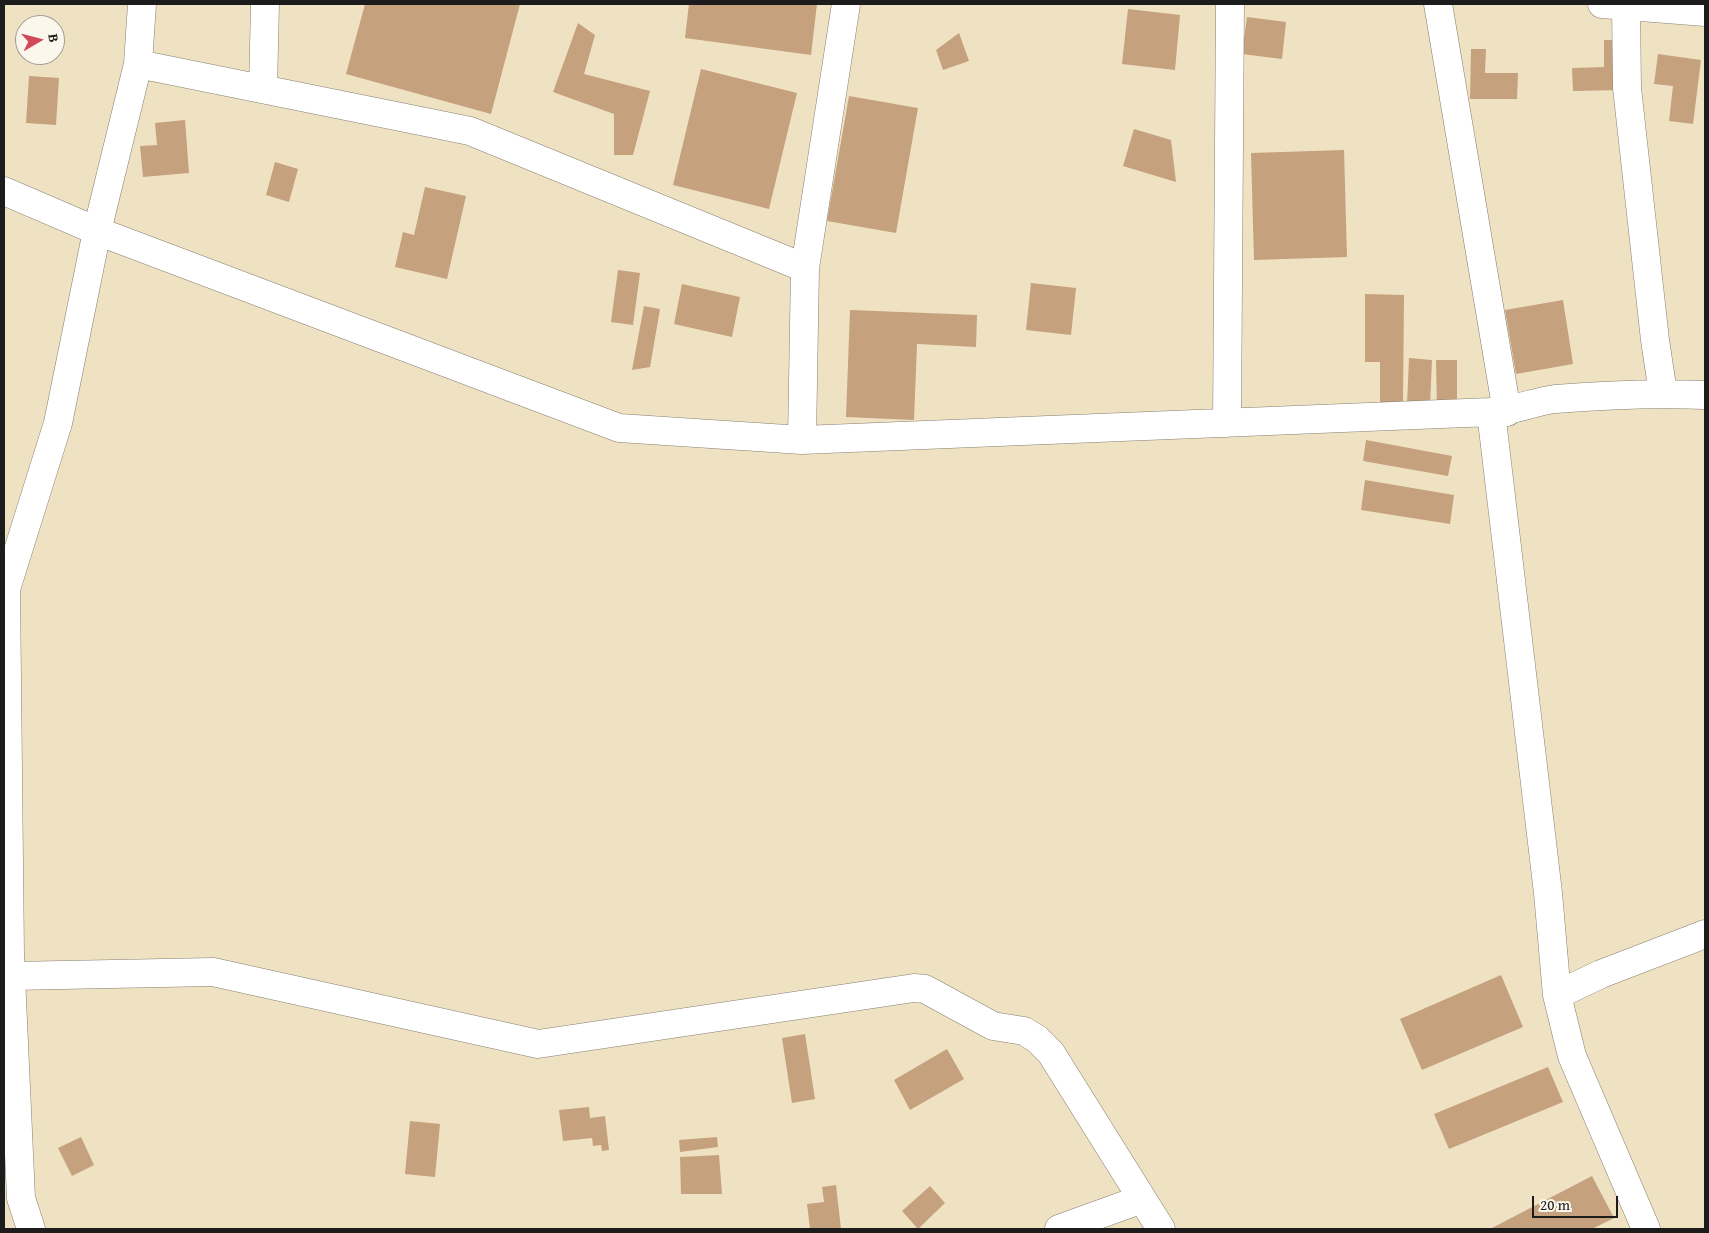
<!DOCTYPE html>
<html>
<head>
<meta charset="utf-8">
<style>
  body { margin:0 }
  #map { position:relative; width:1709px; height:1233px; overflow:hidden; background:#efe2c3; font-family:"Gentium Book Plus",serif }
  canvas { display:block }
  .frame { position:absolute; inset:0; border:5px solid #1c1c1c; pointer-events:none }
  .north { position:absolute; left:15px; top:15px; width:50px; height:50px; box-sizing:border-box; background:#fbf7ec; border:1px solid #a29f99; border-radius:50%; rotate:82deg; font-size:14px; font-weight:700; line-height:20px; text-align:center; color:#1c1c1c }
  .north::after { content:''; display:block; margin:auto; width:18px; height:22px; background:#d1495b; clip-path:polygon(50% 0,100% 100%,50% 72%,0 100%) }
  .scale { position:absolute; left:1532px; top:1196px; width:86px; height:22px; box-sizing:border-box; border:2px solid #1c1c1c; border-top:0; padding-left:6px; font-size:15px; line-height:18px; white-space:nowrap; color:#1c1c1c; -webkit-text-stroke:4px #fbf7ec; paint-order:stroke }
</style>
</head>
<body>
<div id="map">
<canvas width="1709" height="1233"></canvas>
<div class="frame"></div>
<div class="north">B</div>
<div class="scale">20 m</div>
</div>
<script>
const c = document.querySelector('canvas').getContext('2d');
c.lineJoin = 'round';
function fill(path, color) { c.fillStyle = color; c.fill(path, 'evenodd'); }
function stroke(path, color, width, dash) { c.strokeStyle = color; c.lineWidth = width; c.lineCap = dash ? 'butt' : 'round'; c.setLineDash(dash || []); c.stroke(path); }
fill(new Path2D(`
  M365 4H520L491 114 346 74Z
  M689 4H817L811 55 685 38Z
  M1128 9 1180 15 1175 70 1122 64Z
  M1247 17 1286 22 1282 59 1242 54Z
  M578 23 595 35 584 74 650 91 633 155H614V114L553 92Z
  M959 33 969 61 943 70 936 50Z
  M1604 40H1621L1622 90 1573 91 1572 68 1604 67Z
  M1471 49H1486L1485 73H1518L1517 99H1470Z
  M1658 54 1701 60 1693 124 1669 121 1673 86 1654 84Z
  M701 69 797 93 769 209 673 185Z
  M29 76 59 78 56 125 26 123Z
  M849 96 918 108 896 233 827 221Z
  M185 120 189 173 143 177 140 146 157 145 155 123Z
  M1134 129 1171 140 1176 182 1123 166Z
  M1344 150 1347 257 1254 260 1251 153Z
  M275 162 298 169 289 202 266 195Z
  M425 187 466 196 447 279 395 267 403 232 414 235Z
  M618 270 640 273 633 325 611 322Z
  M1031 283 1076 288 1071 335 1026 330Z
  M682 284 740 297 732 337 674 324Z
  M1365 294 1404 295 1403 403 1380 402V362H1365Z
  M1563 300 1573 364 1516 374 1505 310Z
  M644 306 660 309 650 367 632 370Z
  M850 310 977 315 976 347 917 344 914 420 846 417Z
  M1409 358 1432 360 1430 406 1407 405Z
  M1436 360H1457V409L1437 410Z
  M1366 440 1452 456 1448 476 1363 461Z
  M1365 480 1454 495 1450 524 1361 510Z
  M1501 975 1523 1027 1422 1070 1400 1019Z
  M805 1034 815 1099 792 1103 782 1038Z
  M947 1049 964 1079 910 1110 894 1080Z
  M1548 1067 1563 1102 1449 1149 1434 1114Z
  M589 1107 590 1118 605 1116 609 1150 602 1151 601 1145 593 1146 592 1138 563 1141 559 1110Z
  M410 1121 440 1124 435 1177 405 1174Z
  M81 1137 94 1165 72 1176 58 1148Z
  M717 1137 718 1147 680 1152 679 1140Z
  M719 1155 722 1194H681L680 1157Z
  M1592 1176 1614 1218 1592 1229H1490Z
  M836 1185 841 1229H810L807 1204 824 1202 822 1187Z
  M930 1186 945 1203 918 1229 902 1211Z`), '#c5a17e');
const street = new Path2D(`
  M1438 4 1507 412
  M1602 4 1705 12
  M1626 6 1627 88 1655 340 1663 393
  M138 64 470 131 805 268
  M263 89 265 4
  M4 191 97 231 619 428 802 440 1491 412C1513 411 1533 402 1555 399 1605 395 1655 393 1705 395
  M1491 412 1548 893 1557 995 1572 1056 1646 1229
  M1227 423 1230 4
  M802 440 805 268 846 4
  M11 976 213 972 538 1044 914 988 925 989 993 1026 1024 1031 1037 1039 1051 1053 1161 1229
  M1557 995 1601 974 1705 934
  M31 1229 21 1198 10 955 6 589 58 423 97 231 138 64 142 4
  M1059 1229 1142 1199`);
stroke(street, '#867f70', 29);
stroke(street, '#fff', 28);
</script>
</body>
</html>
